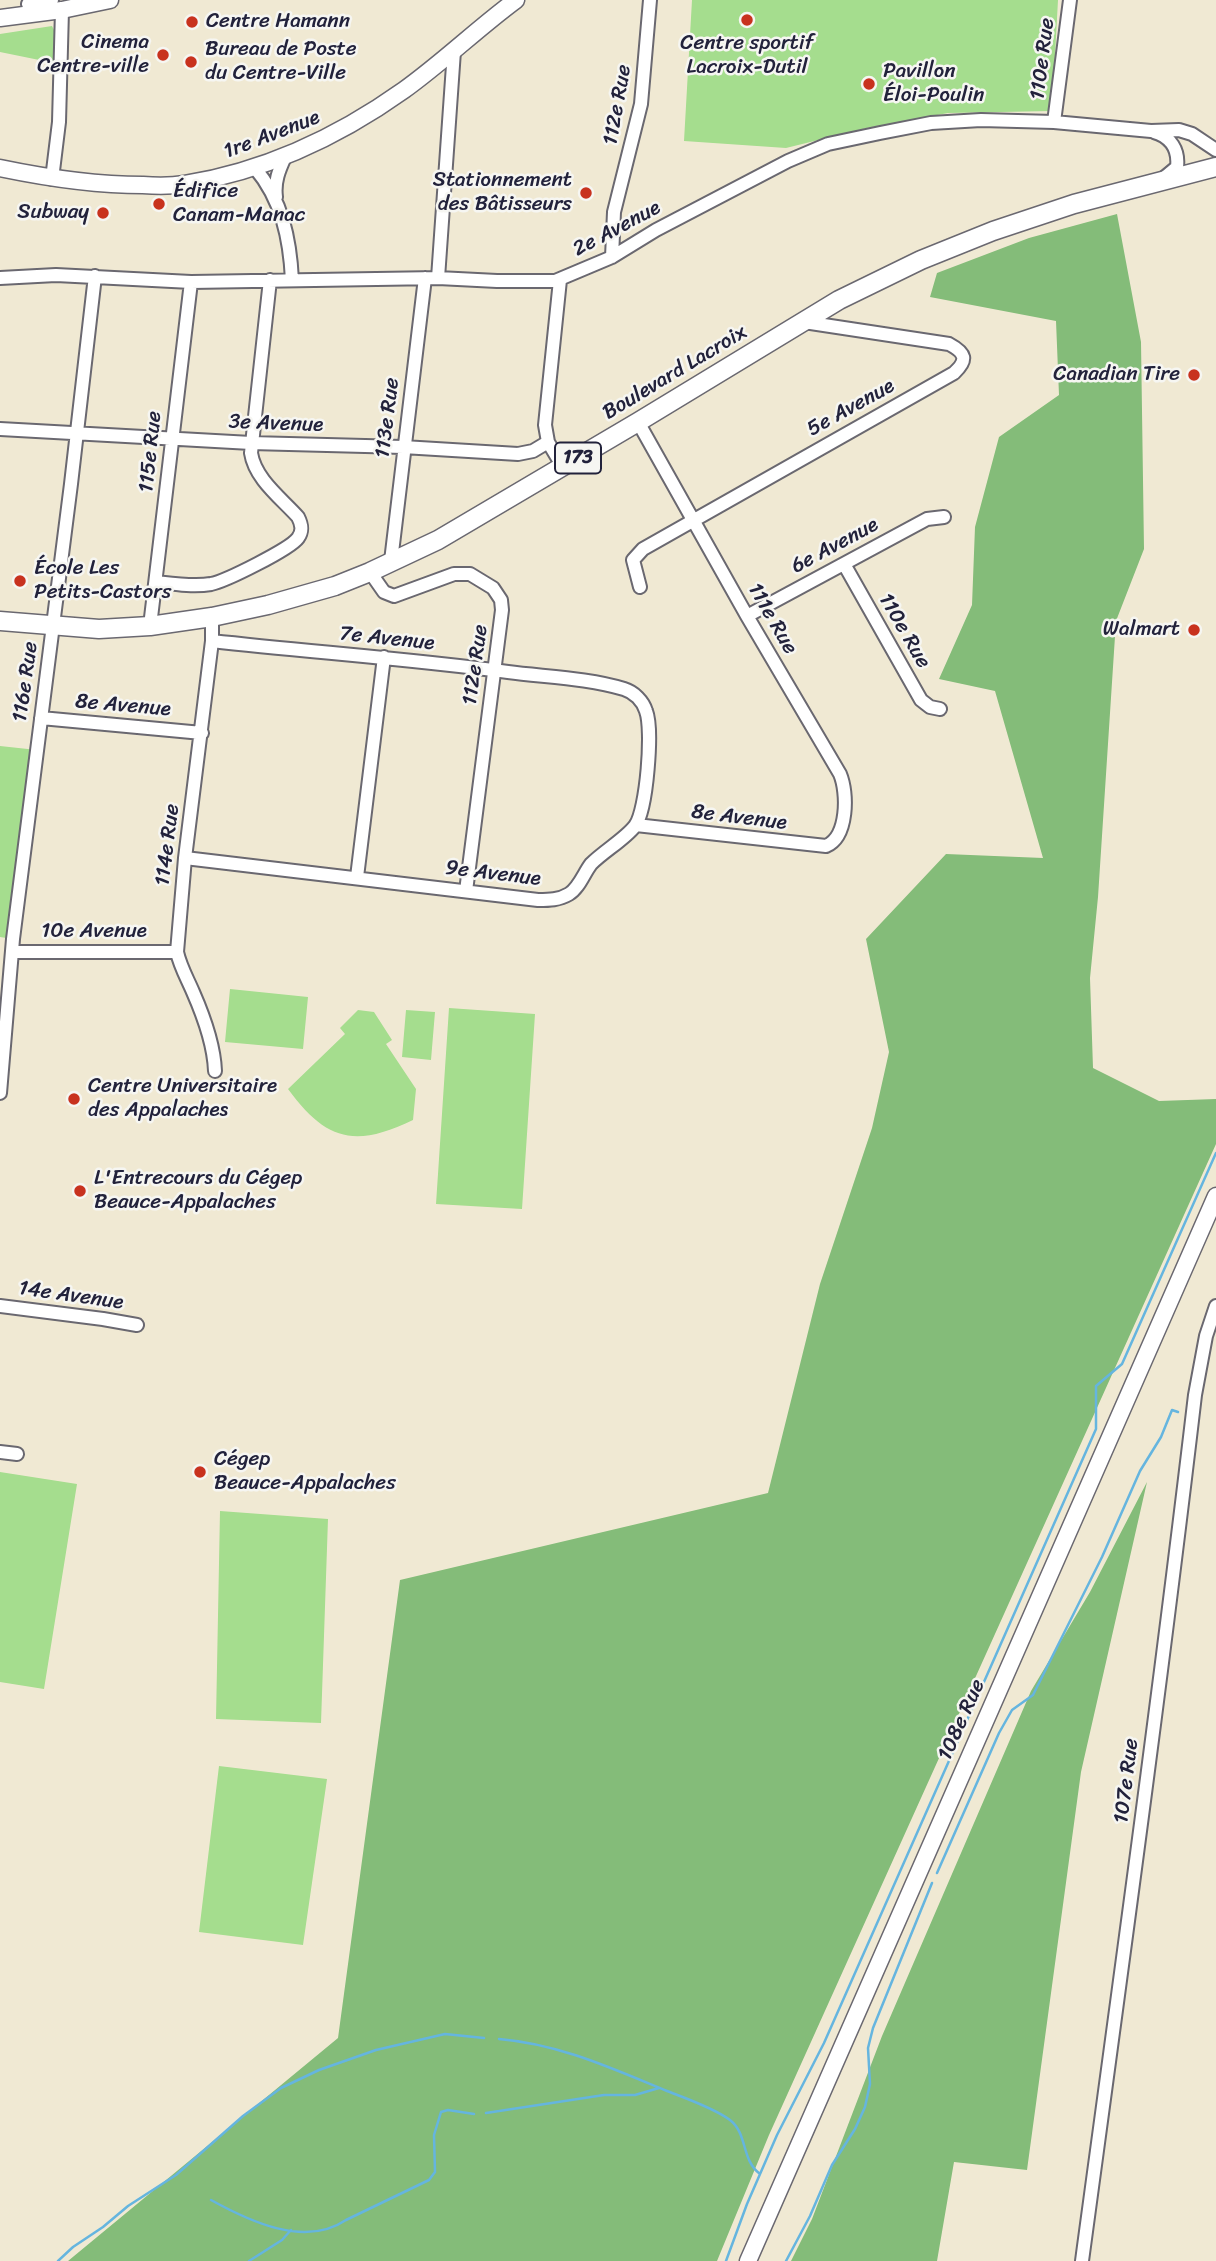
<!DOCTYPE html>
<html>
<head>
<meta charset="utf-8">
<style>
  body { margin:0 }
  canvas { display:block; background:#f0e9d3 }
</style>
</head>
<body>
<canvas width="1216" height="2261"></canvas>
<script>
const c = document.querySelector('canvas').getContext('2d');
c.lineJoin = 'round';
function fill(path, color) { c.fillStyle = color; c.fill(path, 'evenodd'); }
function stroke(path, color, width, dash) { c.strokeStyle = color; c.lineWidth = width; c.lineCap = dash ? 'butt' : 'round'; c.setLineDash(dash || []); c.stroke(path); }
function label(font, color, halo, rows, align = 'center') {
  c.font = font + ' Sriracha,sans-serif'; c.lineWidth = 5; c.setLineDash([]); c.textBaseline = 'middle'; c.strokeStyle = halo; c.fillStyle = color; for (const [text, x, y, turn = 0] of rows) {
    c.save(); c.translate(x, y); c.rotate((+turn || 0) * Math.PI / 180); c.textAlign = isNaN(turn) ? turn : align; if (halo) c.strokeText(text, 0, 0); c.fillText(text, 0, 0); c.restore();
  }
}
fill(new Path2D(`
  M692 0H1058L1052 111 948 113 867 128 786 148 684 141Z
  M52 26 54 30V63L0 52V34Z
  M0 746 37 750 13 939 0 937Z
  M230 989 308 997 303 1049 225 1042Z
  M449 1008 535 1014 522 1209 436 1204Z
  M358 1010 374 1012 392 1040 386 1044 416 1089 413 1120C355 1148 326 1141 288 1089L345 1034 340 1028Z
  M406 1010 435 1012 431 1060 402 1057Z
  M0 1472 77 1484 44 1689 0 1682Z
  M220 1511 328 1519 321 1723 216 1719Z
  M219 1766 327 1779 303 1945 199 1932Z`), '#a5dd8e');
fill(new Path2D(`
  M1117 214 1141 342 1144 549 1116 621 1098 897 1090 978 1093 1068 1159 1101 1216 1099V1144L769 2135 717 2261H68L338 2038 400 1580 768 1493 820 1284 872 1128 889 1052 866 939 946 854 1043 858 995 691 939 679 972 605 975 527 999 437 1059 395 1056 321 930 297 937 273 1029 238Z
  M1147 1482 1081 1772 1027 2170 954 2162 937 2261H791L812 2219 882 2036 1031 1691 1090 1592Z`), '#84bc79');
stroke(new Path2D(`
  M937 1873 999 1733 1012 1710 1033 1695 1102 1557 1140 1471 1161 1437 1172 1410 1178 1412
  M499 2039C559 2044 611 2068 667 2091 685 2098 714 2108 730 2120 748 2134 741 2160 760 2174
  M486 2113 604 2095H635L659 2088
  M211 2200C249 2221 305 2248 346 2220L429 2180 435 2172 434 2135 441 2112 448 2110 474 2114
  M58 2261 73 2247 103 2227 128 2206 176 2175 243 2116 281 2088 319 2070 376 2050 445 2034 484 2038
  M249 2261 282 2240 291 2230
  M726 2261 747 2204 777 2135 824 2043 1096 1429V1386L1122 1364 1216 1153
  M786 2261 810 2216 832 2165 855 2129 865 2107 870 2084 868 2048 873 2028 932 1883`), '#65b5df', 2.5);
const street = new Path2D(`
  M28 4 52 0
  M1054 122 1070 0
  M1154 132C1171 137 1179 150 1177 167L1165 177
  M255 168C282 200 290 239 292 280
  M52 179 59 122 62 10
  M276 197C274 182 279 170 285 157
  M612 257 614 212 641 104 650 0
  M0 278 56 275 191 282 438 278 497 281H555L612 257 656 230 788 161 828 144 880 133 931 123 981 120 1054 122 1151 131 1179 130 1192 134 1216 150
  M438 278 454 51
  M560 280 545 425 548 442 563 467
  M0 429 251 443 403 447 518 454 533 451 548 442
  M391 561 425 278
  M844 564 921 700 930 707 940 709
  M370 572 384 592 394 596 454 574H470L493 588 501 600 502 610 466 891
  M157 582C174 584 194 587 211 584 226 581 290 549 298 538 303 531 302 525 298 517 281 498 255 479 251 453L270 280
  M640 587 633 560 643 549 954 373C968 360 966 353 949 344L804 322
  M747 616 927 519 944 517
  M212 617V641L185 858 177 952C180 966 187 978 193 992 204 1017 214 1044 215 1071
  M150 626 191 282
  M41 718 202 733
  M636 825 826 846C848 837 848 793 840 774L747 616 638 422
  M185 858 538 900C549 900 559 900 569 894 579 888 584 873 591 864 604 851 625 839 635 826 647 810 653 729 646 711 643 701 634 692 624 689 588 678 546 677 508 672 410 659 311 652 212 641
  M357 877 384 657
  M12 952H177
  M0 1093 13 939 71 484 95 276
  M0 1306 103 1319 137 1325
  M0 1452 17 1454
  M1082 2261C1121 1973 1161 1684 1195 1395L1206 1336 1216 1306`);
const secondary = new Path2D(`
  M0 18 62 10 110 0
  M0 168C48 178 94 185 143 185 156 186 172 186 185 184 265 171 338 137 404 90 443 62 478 28 516 0
  M748 2261 1216 1196`);
const primary = new Path2D(`
  M0 621 99 629 150 626 212 617 268 605 335 586 370 572 438 540 638 422 839 300 921 260 993 231 1074 204 1216 167`);
stroke(street, '#6a6870', 16);
stroke(secondary, '#6a6870', 19);
stroke(primary, '#6a6870', 21);
stroke(street, '#fff', 12);
stroke(secondary, '#fff', 16);
stroke(primary, '#fff', 18);
for (const [x, y, r, color] of [
  [747,20,7,"#c8321e"],
  [192,22,7,"#c8321e"],
  [163,55,7,"#c8321e"],
  [191,62,7,"#c8321e"],
  [869,84,7,"#c8321e"],
  [586,193,7,"#c8321e"],
  [159,204,7,"#c8321e"],
  [103,213,7,"#c8321e"],
  [1194,375,7,"#c8321e"],
  [20,581,7,"#c8321e"],
  [1194,630,7,"#c8321e"],
  [74,1099,7,"#c8321e"],
  [80,1191,7,"#c8321e"],
  [200,1472,7,"#c8321e"]
]) { const dot = new Path2D(); dot.arc(x, y, r, 0, 2 * Math.PI); c.fillStyle = color; c.fill(dot); stroke(dot, '#f6f6f2', 2.5); }
for (const [x, y, w] of [
  [578,458,46]
]) { const box = new Path2D(); box.roundRect(x - w / 2, y - 15.5, w, 31, 5); c.fillStyle = '#f6f6f2'; c.fill(box); stroke(box, '#22223b', 2); }
label('bold 19px', '#22223b', null, [
  ["173",578,458]
]);
label('21px', '#22223b', '#f6f6f2', [
  ["Centre Hamann",206,22],
  ["Cinema",149,43,"right"],
  ["Centre-ville",149,67,"right"],
  ["Centre sportif",747,44,"center"],
  ["Lacroix-Dutil",747,68,"center"],
  ["Bureau de Poste",205,50],
  ["du Centre-Ville",205,74],
  ["Pavillon",883,72],
  ["Éloi-Poulin",883,96],
  ["Stationnement",572,181,"right"],
  ["des Bâtisseurs",572,205,"right"],
  ["Édifice",173,192],
  ["Canam-Manac",173,216],
  ["Subway",89,213,"right"],
  ["Canadian Tire",1180,375,"right"],
  ["École Les",34,569],
  ["Petits-Castors",34,593],
  ["Walmart",1180,630,"right"],
  ["Centre Universitaire",88,1087],
  ["des Appalaches",88,1111],
  ["L'Entrecours du Cégep",94,1179],
  ["Beauce-Appalaches",94,1203],
  ["Cégep",214,1460],
  ["Beauce-Appalaches",214,1484]
], 'left');
label('21px', '#22223b', '#f6f6f2', [
  ["110e Rue",1043,59,-83],
  ["112e Rue",618,105,-80],
  ["1re Avenue",272,135,-21],
  ["2e Avenue",617,229,-28],
  ["Boulevard Lacroix",675,373,-31],
  ["5e Avenue",851,408,-29],
  ["113e Rue",388,418,-83],
  ["3e Avenue",276,424,2],
  ["115e Rue",151,452,-84],
  ["6e Avenue",835,546,-28],
  ["111e Rue",772,619,60],
  ["110e Rue",904,631,60],
  ["7e Avenue",387,639,6],
  ["112e Rue",476,665,-82],
  ["116e Rue",26,682,-82],
  ["8e Avenue",123,706,5],
  ["8e Avenue",739,818,7],
  ["114e Rue",168,845,-83],
  ["9e Avenue",493,874,7],
  ["10e Avenue",94,932],
  ["14e Avenue",71,1296,8],
  ["108e Rue",962,1720,-66],
  ["107e Rue",1127,1781,-83]
]);
</script>
</body>
</html>
